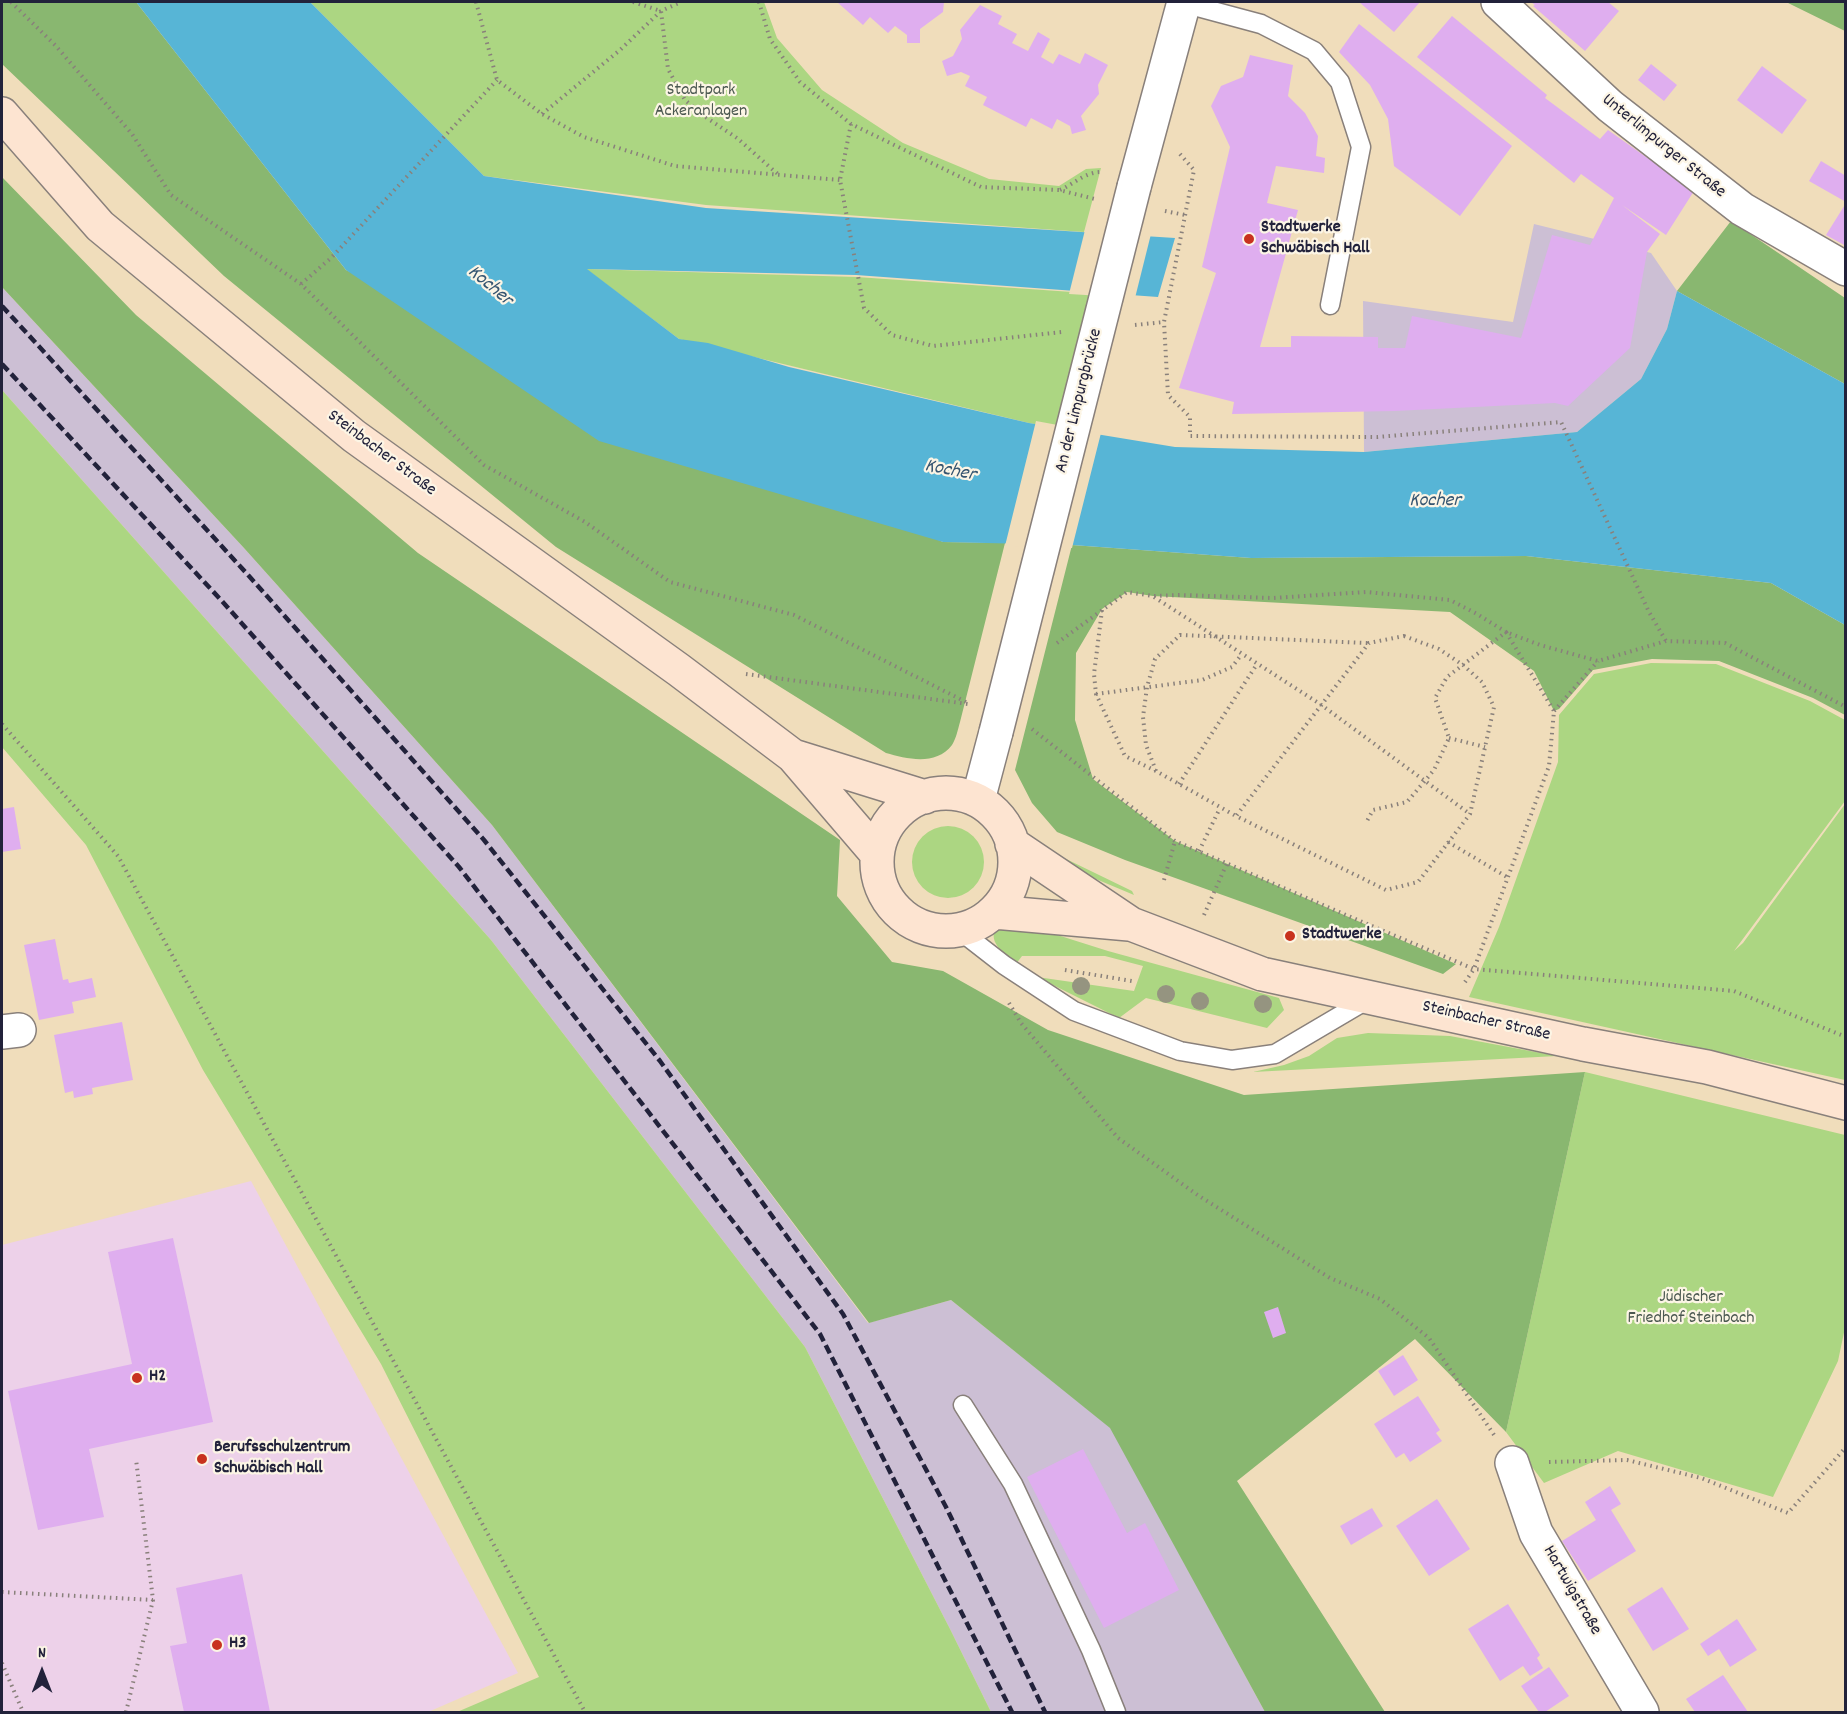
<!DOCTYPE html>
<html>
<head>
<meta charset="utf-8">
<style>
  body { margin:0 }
  #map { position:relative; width:1847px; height:1714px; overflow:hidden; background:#f0ddbb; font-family:Dekko,sans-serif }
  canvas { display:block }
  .frame { position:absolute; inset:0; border:3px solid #22223b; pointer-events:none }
  .north { position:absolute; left:12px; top:1642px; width:60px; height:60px; -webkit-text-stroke:4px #fcf5e5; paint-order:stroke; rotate:0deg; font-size:16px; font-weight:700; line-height:24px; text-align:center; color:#22223b }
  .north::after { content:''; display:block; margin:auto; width:21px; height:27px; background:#22223b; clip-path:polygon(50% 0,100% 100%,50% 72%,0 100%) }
</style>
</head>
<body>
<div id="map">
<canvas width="1847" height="1714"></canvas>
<div class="frame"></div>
<div class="north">N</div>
</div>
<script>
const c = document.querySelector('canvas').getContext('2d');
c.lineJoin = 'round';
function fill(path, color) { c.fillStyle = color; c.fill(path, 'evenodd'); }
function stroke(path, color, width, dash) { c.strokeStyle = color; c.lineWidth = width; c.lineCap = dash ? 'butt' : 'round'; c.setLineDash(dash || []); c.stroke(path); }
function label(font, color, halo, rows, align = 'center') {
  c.font = font + ' Dekko,sans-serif'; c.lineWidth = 4.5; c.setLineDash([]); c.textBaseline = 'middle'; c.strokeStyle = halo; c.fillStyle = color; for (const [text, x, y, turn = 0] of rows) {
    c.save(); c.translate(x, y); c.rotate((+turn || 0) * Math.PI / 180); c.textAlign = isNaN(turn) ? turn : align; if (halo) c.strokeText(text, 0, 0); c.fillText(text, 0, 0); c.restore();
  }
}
fill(new Path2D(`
  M251 1181 518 1673 428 1712H2V1245Z`), '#edd1e9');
fill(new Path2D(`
  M1534 224 1651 253 1677 291 1667 329 1641 379 1577 432 1364 452 1363 301 1513 322Z
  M2 287 244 548 492 825 868 1323 951 1300 1111 1428 1265 1712H991L950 1629 805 1347 491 940 2 390Z`), '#ccbfd4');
fill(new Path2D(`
  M310 2H764L777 38 822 90 903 143 989 179 1059 186 1086 169 1101 168 1084 232 706 205 484 176Z
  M586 269 857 277 1115 295 1079 432 1029 423 679 339Z
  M2 390 491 940 805 1347 950 1629 991 1712H457L539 1677 381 1364 203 1070 86 845 2 747Z
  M1651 663 1716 664 1810 701 1845 720V801L1734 951 1743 943 1845 804V1080L1469 997 1499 927 1558 762 1559 715 1594 674Z
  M912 862a36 36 0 1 1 72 0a36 36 0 1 1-72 0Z
  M1030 835 1062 857 1132 891 1134 895 1053 861Z
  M996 928 1051 933 1108 951 1279 998 1284 1010 1267 1028 1146 998 1119 1018 1037 977 1134 991 1143 966 1105 956H1022L1016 964C1006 954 987 943 996 928Z
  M1368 1033 1450 1036 1557 1056 1253 1072 1284 1065 1309 1056 1337 1038Z
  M1585 1072 1845 1135 1846 1323 1838 1361 1773 1497 1618 1451 1544 1483 1506 1432Z`), '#acd682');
fill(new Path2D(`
  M2 2H136L346 270 943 542 1005 543 960 722C958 729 956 739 952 745 936 766 907 759 886 753L556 547 224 276 2 64Z
  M1786 2H1845V31Z
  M2 177 136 315 418 553 840 840 837 896 892 962 943 971 1048 1030 1244 1095 1585 1072 1506 1432 1415 1339 1237 1481 1385 1712H1265L1110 1428 951 1300 869 1323 492 825 244 548 2 287Z
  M1731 221 1845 298V384L1677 291Z
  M1072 545 1251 558 1526 556 1771 583 1845 625V715L1813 698 1719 661 1652 659 1593 670 1559 709 1554 711 1534 671 1450 612 1153 596 1127 592 1102 609 1076 653 1075 720 1093 779 1175 841 1456 964 1443 974 1125 860 1057 832 1032 803 1015 770Z`), '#89b770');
fill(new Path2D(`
  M136 2H310L484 176 706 208 1175 238 1158 297 856 275 587 269 679 339 708 343 789 367 1029 423 1175 447 1364 452 1577 432 1641 379 1667 329 1677 291 1845 384V625L1771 583 1526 556 1251 558 1072 545 943 542 599 441 346 270Z`), '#57b5d6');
fill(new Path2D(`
  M1085 230 1151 234 1135 298 1069 294Z
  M1036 421 1101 433 1072 548 1005 546Z`), '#f0ddbb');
fill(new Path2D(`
  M837 2H944L943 12 920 29V43H907V35L895 26 888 33 870 17 863 25Z
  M1359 2H1420L1394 32Z
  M1531 2H1608L1619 11 1585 51 1533 6 1535 5Z
  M980 5 1002 16 998 24 1017 34 1012 43 1028 51 1038 32 1050 39 1041 57 1053 64 1059 54 1080 64 1085 53 1108 65 1098 85 1099 94 1081 116 1086 130 1072 134 1070 126 1057 119 1052 129 1031 118 1026 127 983 105 987 97 965 86 970 76 961 72 947 76 942 61 953 56 962 39 960 30Z
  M1452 16 1547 95 1545 98 1600 139 1608 130 1694 191 1666 235 1622 205 1660 234 1647 252 1630 348 1568 406 1555 403 1395 411 1232 414 1234 402 1179 388 1216 273 1202 267 1230 147 1211 106 1221 86 1243 77 1250 55 1293 65 1288 96 1305 113 1318 136 1316 156 1325 158 1324 173 1276 166 1267 203 1298 210 1260 347H1291V336L1378 337V348H1405L1412 316 1521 338 1552 235 1590 245 1614 198 1581 174 1574 183 1417 57Z
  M1359 24 1512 146 1460 216 1394 166 1388 119 1370 85 1339 52Z
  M1651 64 1677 85 1664 101 1638 80Z
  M1762 66 1807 100 1782 134 1737 100Z
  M1821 161 1846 176V202L1809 181Z
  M1846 203V246L1826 235Z
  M14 807 21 849 2 852V809Z
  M55 939 63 980 68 979 69 983 92 978 96 997 72 1002 74 1013 39 1020 24 945Z
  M122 1022 133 1080 92 1088 93 1094 74 1098 73 1091 65 1093 54 1035Z
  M173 1238 213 1422 89 1449 104 1517 38 1530 8 1391 132 1364 108 1252Z
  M1278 1307 1286 1333 1273 1338 1264 1312Z
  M1403 1355 1418 1380 1394 1396 1378 1371Z
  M1418 1396 1440 1430 1436 1433 1442 1441 1410 1462 1404 1453 1396 1458 1374 1424Z
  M1083 1449 1127 1533 1145 1523 1179 1590 1104 1628 1027 1477Z
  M1610 1486 1621 1504 1611 1510 1636 1551 1588 1581 1562 1541 1596 1520 1585 1502Z
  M1437 1499 1470 1549 1429 1576 1396 1526Z
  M1372 1508 1383 1526 1351 1545 1340 1526Z
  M242 1574 270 1712H184L170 1646 187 1643 176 1588Z
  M1662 1587 1689 1629 1653 1651 1627 1609Z
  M1508 1604 1540 1655 1537 1658 1543 1668 1530 1676 1523 1666 1500 1681 1468 1629Z
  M1737 1619 1757 1650 1730 1667 1719 1649 1708 1656 1700 1644Z
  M1549 1667 1569 1696 1545 1712H1539L1521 1686Z
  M1723 1675 1748 1712H1695L1686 1699Z`), '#dfaeef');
const service = new Path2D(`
  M1183 3 1261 24 1314 51 1340 82 1361 147 1330 305
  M959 930 1004 965 1074 1011 1180 1051 1232 1060 1275 1054 1370 998
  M963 1405 1013 1484 1091 1650 1116 1712`);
const minor = new Path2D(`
  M1498 2 1610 106 1742 209 1846 269
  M2 1032 19 1030
  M1512 1463 1536 1533 1642 1712`);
const tertiary = new Path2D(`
  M1134 187 1184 2
  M978 800 996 732`);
const secondary = new Path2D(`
  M2 114 100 226 354 436 679 670 793 756 877 854
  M793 756 925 797
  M877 862a69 69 0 1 1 138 0a69 69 0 1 1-138 0Z
  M1012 844 1131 924 1262 974 1583 1044 1707 1067 1846 1103
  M994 912 1129 924`);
stroke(service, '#89807b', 21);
stroke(minor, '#89807b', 36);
stroke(tertiary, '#89807b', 36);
stroke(secondary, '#89807b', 36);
stroke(new Path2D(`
  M11 2 55 45 132 134 171 195 301 284 484 465 585 522 670 582 794 615 966 702
  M476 2 497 80 542 114 584 137 675 166 840 180
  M633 2 661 11 668 69 685 100 701 114 737 138 780 176
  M759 2 770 39 800 82 851 124 981 187 1059 190 1095 199
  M542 114 620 50 661 11 681 2
  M851 124 840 180 864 308 892 335 933 346 1062 332
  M1180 154 1194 170 1164 322 1168 395 1190 417V436L1377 437 1561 422 1649 612 1666 641
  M1060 190C1074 184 1085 172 1101 172
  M1165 211 1185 215
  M301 284 331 258 497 80
  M1135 325 1164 322
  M1154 597 1320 704 1470 814
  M1102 610 1094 674 1096 694 1125 756 1156 771 1236 816
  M1404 636 1439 649 1463 665 1482 682 1494 707 1470 814 1418 882 1386 890 1236 816 1369 643Z
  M1057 643 1127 592 1153 596 1180 595 1273 598 1366 592 1450 600 1477 614 1506 632 1447 677 1435 698 1449 738 1434 770 1407 802 1373 810 1367 821
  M746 674 968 704
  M1096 694 1202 680 1232 667 1242 654
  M1554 711 1598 661
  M2 724 118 856 585 1712
  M1032 729 1175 841 1346 915 1474 969 1734 991 1846 1037
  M1449 738 1485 747
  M1156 771 1146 745 1143 717 1147 687 1155 659 1180 635 1368 643
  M1179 784 1257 664
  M1448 842 1507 877
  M1199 851 1220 808
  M1164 880 1175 841
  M1204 915 1227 863
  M1065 970 1132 981
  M1465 982 1474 969 1549 766 1554 711 1506 632 1540 645 1598 661 1666 641 1725 643 1846 707
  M1009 1003 1021 1023 1118 1138 1199 1196 1330 1278 1380 1299 1429 1338 1494 1435
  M1549 1462 1627 1460 1701 1478 1788 1513 1846 1447
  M2 1592 153 1600
  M2 1663 23 1712
  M126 1712 153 1600 136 1459`), '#89807b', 4, [1.5, 4.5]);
stroke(service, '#fff', 18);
stroke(minor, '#fff', 33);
stroke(tertiary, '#fff', 33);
stroke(secondary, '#fde4d1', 33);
stroke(new Path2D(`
  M2 306 249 576 484 840 660 1061 843 1314 946 1507 1045 1712
  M2 364 221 600 459 867 820 1334 1012 1712`), '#22223b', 4.5, [9, 4.5]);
const tertiaryBridge = new Path2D(`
  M996 732 1134 187`);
stroke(tertiaryBridge, '#89807b', 36, []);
stroke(tertiaryBridge, '#fff', 33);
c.fillStyle = '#959480';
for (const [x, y] of [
  [1081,986],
  [1166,994],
  [1200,1001],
  [1263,1004]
]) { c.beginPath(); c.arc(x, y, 9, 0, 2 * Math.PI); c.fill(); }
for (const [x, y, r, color] of [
  [1249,239,6,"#c8321e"],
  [1290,936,6,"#c8321e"],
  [137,1378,6,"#c8321e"],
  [202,1459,6,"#c8321e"],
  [217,1645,6,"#c8321e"]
]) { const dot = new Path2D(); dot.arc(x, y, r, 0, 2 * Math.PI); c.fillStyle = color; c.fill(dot); stroke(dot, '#fcf5e5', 2); }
label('18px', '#4b5850', '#fcf5e5', [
  ["Stadtpark",701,92],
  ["Ackeranlagen",701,113],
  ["Jüdischer",1691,1299],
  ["Friedhof Steinbach",1691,1320]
]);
label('18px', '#22223b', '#fcf5e5', [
  ["Unterlimpurger Straße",1663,147,39],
  ["An der Limpurgbrücke",1080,401,-76],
  ["Steinbacher Straße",381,454,37],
  ["Steinbacher Straße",1486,1022,13],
  ["Hartwigstraße",1571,1591,60]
]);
label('bold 18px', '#22223b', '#fcf5e5', [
  ["Stadtwerke",1261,229],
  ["Schwäbisch Hall",1261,250],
  ["Stadtwerke",1302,936],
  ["H2",149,1378],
  ["Berufsschulzentrum",214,1449],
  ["Schwäbisch Hall",214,1470],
  ["H3",229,1645]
], 'left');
label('italic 20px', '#355571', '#fcf5e5', [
  ["Kocher",489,287,40],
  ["Kocher",950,472,11],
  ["Kocher",1435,502]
]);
</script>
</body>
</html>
